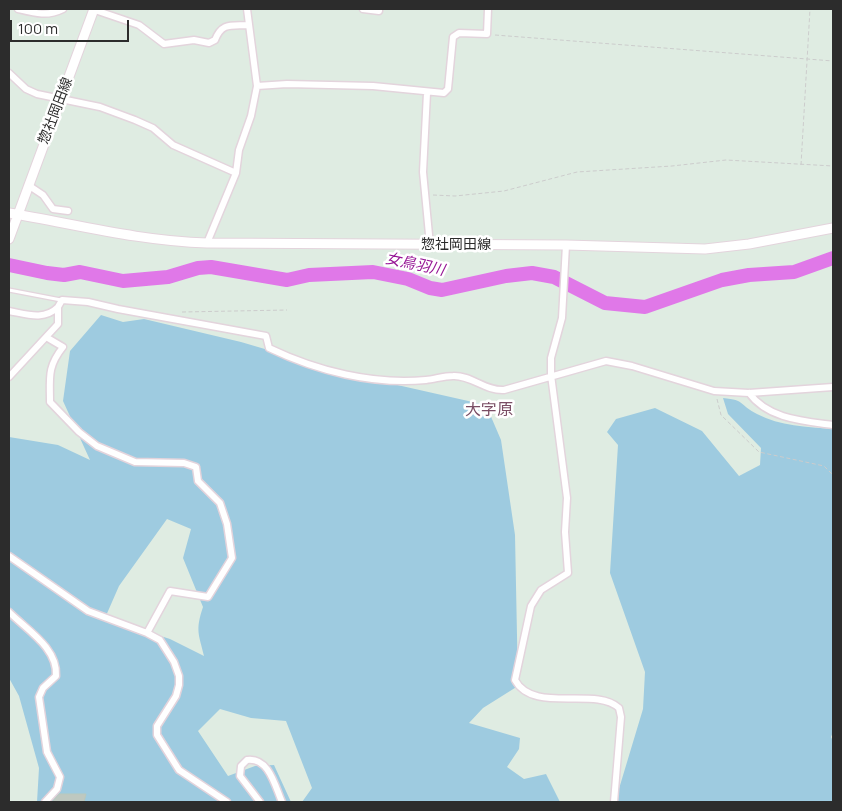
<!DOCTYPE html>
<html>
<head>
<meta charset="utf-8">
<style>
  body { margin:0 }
  #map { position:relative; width:842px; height:811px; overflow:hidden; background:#dfece2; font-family:Manrope,sans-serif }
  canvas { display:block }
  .frame { position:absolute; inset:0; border:10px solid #2c2c2c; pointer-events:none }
  .scale { position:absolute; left:10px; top:20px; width:119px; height:22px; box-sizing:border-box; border:2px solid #2c2c2c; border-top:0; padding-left:6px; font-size:15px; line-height:18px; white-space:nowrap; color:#2c2c2c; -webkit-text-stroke:4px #fff; paint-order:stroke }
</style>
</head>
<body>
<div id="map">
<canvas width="842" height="811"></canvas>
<div class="frame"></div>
<div class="scale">100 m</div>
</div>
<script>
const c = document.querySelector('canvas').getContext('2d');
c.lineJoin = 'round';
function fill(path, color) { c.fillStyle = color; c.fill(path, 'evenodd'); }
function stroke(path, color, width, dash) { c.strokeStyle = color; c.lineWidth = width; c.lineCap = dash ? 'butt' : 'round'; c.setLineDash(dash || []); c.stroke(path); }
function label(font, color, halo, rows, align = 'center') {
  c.font = font + ' Manrope,"Noto Sans JP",sans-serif'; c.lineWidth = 5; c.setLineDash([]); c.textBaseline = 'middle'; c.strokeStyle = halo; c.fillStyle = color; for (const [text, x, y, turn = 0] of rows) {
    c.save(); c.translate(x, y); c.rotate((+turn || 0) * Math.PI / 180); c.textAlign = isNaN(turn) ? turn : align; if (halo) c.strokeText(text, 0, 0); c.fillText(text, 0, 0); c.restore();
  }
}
fill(new Path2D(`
  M101 315 123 322 144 319 241 342 353 375 486 405 501 440 515 535 518 686 483 708 469 723 520 738 519 749 507 767 524 779 546 774 560 802H302L312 788 286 721 251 718 220 709 198 731 228 776 255 766 274 765 291 802H37L39 768 19 696 9 678V437L58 445 90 460 63 401 70 351ZM167 519 191 529 183 558 203 607C195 631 199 634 204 656L170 639 105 618 119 586Z
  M723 398C746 400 739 405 757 414 780 426 807 427 833 429V732L831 737 833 741V802H615L643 709 645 672 610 573 618 445 607 432 616 419 655 408 702 431 739 476 760 465 761 448 728 414Z`), '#9ecbe0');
stroke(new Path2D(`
  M9 265 47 273 64 275 80 272 123 281 168 277 198 268 211 267 287 280 309 275 373 272 408 279 430 288 442 290 506 276 532 273 554 277 605 303 645 307 722 280 749 275 794 272 833 258`), '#e078e8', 14);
const building = new Path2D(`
  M59 794H86L84 802H52Z`);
fill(building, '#bec8c0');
stroke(building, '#b8c8bd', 1);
const service = new Path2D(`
  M9 290 61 300`);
const minor = new Path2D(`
  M18 9C34 13 47 17 63 9
  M92 9 139 25 164 44 194 40 209 43 215 40C222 22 231 26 249 25
  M363 9 379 11V9
  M9 73 26 89 37 94 100 107 135 120 153 128 173 145 236 173
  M257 86 287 84 373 86 444 93 448 89 453 37 459 33 487 34 488 9
  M427 93 423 172 430 245
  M28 185 43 195 53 209 68 211
  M207 243 236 173 239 150 251 116 257 86 247 9
  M566 245 562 318 551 358V375L567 498 565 532 568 573 541 590 531 606 515 680C533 714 595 686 619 708L621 717 614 802
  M9 311C26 314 44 321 58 307
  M46 337 63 347C47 367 50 378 50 402L79 432 97 446 135 462 184 463 196 467 198 481 220 503 227 524 232 558 208 597 170 591 147 633
  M9 377 58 324V307L62 300 88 302 118 309 266 336 269 348C317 371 373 385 426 380 435 379 444 376 453 376 471 375 485 391 504 390L606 361 632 366 714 391 749 393 833 387
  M749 393C768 419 803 421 833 425
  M9 556 88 611 147 633 160 640 174 662 179 676V685L176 696 157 726V735L179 770 227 802
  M9 612C27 630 58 648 56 676L43 688 39 697 47 752 60 777 57 789 45 802
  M260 802 240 776 241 766 247 760C269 757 275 786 282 802`);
const secondary = new Path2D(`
  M9 213C75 224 139 241 207 243L566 245 705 249 749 244 833 228
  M9 239 94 9`);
stroke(service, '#e3d4dc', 5.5);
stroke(minor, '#e3d4dc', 9);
stroke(secondary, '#e3d4dc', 11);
stroke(new Path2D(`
  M495 35 833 61
  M801 165 810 9
  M433 195 455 196 504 191 577 172 672 166 726 160 833 166
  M182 312 287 310
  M717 399 721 415 759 452 824 466 833 475`), '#ccc', 1, [4, 2.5]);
stroke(service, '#fff', 3);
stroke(minor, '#fff', 6);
stroke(secondary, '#fff', 9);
label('14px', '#2c2c2c', '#fff', [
  ["惣社岡田線",56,111,-69],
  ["惣社岡田線",456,245]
]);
label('italic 15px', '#961595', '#fff', [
  ["女鳥羽川",415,265,12]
]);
label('16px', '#7a4e65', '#fff', [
  ["大字原",489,411]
]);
</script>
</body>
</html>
